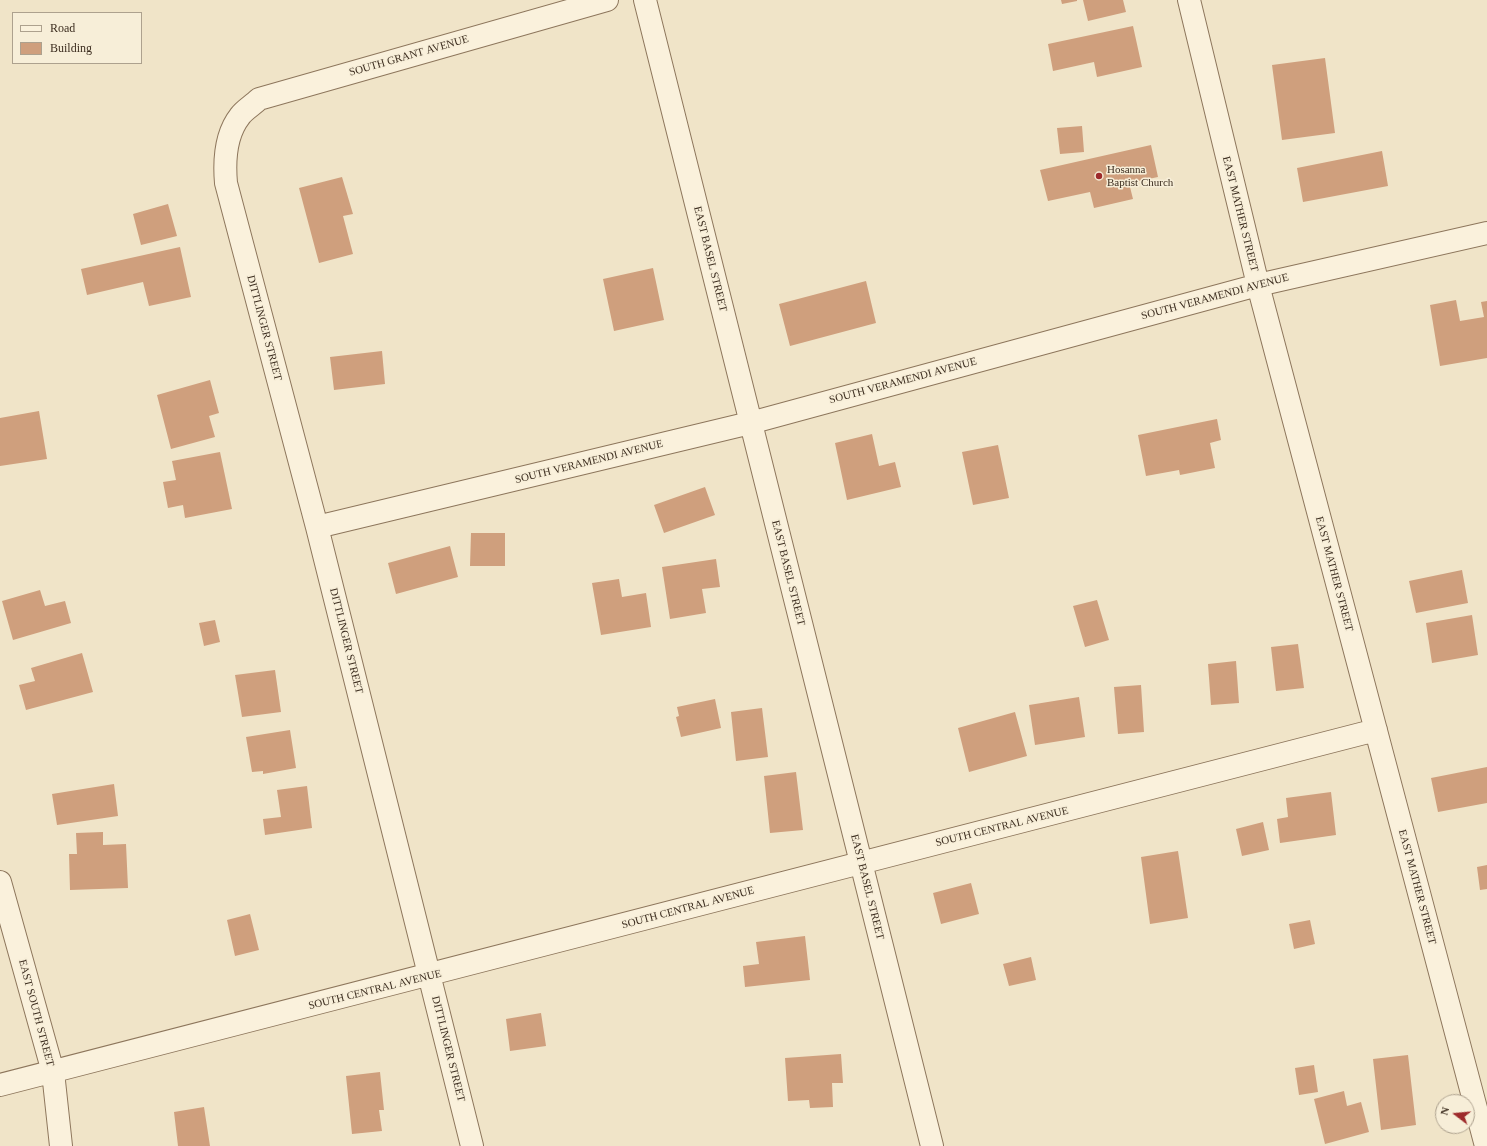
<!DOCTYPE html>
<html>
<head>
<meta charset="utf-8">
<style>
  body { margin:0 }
  #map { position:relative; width:1487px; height:1146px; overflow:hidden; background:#f0e4c8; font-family:Georgia,serif }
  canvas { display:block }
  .legend { position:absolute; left:12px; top:12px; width:130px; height:52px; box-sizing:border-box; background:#f7eed8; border:1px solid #ada18e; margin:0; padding:5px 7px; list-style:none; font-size:12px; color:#3d2e20 }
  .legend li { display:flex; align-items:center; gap:8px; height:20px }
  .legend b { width:20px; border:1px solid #ada18e }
  .north { position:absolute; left:1435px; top:1094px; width:40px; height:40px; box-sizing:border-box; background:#f7eed8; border:1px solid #ada18e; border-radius:50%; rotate:286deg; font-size:11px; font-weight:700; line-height:16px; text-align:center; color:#3d2e20 }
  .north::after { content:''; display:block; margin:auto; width:14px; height:18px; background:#9e2a2b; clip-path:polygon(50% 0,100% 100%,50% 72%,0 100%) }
</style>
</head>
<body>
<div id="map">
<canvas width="1487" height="1146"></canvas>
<ul class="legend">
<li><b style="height:5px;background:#faf1dc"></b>Road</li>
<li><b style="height:11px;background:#cf9f7d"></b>Building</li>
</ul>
<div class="north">N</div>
</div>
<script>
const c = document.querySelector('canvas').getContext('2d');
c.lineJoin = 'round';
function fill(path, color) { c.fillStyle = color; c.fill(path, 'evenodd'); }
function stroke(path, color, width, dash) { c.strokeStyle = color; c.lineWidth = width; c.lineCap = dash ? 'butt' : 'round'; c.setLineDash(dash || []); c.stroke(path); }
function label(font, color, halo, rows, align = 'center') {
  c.font = font + ' Georgia,serif'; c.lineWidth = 3; c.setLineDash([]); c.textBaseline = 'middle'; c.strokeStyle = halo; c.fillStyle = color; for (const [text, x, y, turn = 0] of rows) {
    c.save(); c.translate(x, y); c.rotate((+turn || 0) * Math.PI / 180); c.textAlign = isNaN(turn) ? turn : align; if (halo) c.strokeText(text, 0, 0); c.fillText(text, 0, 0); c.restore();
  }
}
fill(new Path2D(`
  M1061 0H1077V1L1062 4Z
  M1083 0H1123L1126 12 1088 21Z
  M1133 26 1142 67 1097 77 1094 62 1053 71 1048 44Z
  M1325 58 1335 133 1282 140 1272 65Z
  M1082 126 1084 152 1060 154 1057 128Z
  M1151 145 1158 177 1129 183 1133 199 1094 208 1090 192 1048 201 1040 170Z
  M1382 151 1388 186 1303 202 1297 168Z
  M342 177 353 214 343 216 353 254 319 263 299 188Z
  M168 204 177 236 141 245 133 214Z
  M180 247 191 297 149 306 143 282 87 295 81 269Z
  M653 268 664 320 614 331 603 279Z
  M866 281 876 323 790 346 779 304Z
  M1456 300 1460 321 1484 317 1481 302 1487 301V358L1440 366 1430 305Z
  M382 351 385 384 334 390 330 357Z
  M210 380 219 413 209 416 215 437 171 449 157 395Z
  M39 411 47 459 0 466V418Z
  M1217 419 1221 440 1210 443 1215 468 1180 475 1179 470 1146 476 1138 435Z
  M872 434 879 466 895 462 901 487 847 500 835 443Z
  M998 445 1009 498 973 505 962 452Z
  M220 452 232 509 185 518 183 505 168 508 163 482 176 480 172 461Z
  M705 487 715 515 664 533 654 505Z
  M471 533H505V566H470Z
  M450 546 458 577 396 594 388 563Z
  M716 559 720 587 702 589 706 613 670 619 662 567Z
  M1462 570 1468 603 1416 613 1409 581Z
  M619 579 622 597 646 593 651 627 601 635 592 583Z
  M40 590 45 606 65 601 71 623 13 640 2 601Z
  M1097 600 1109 640 1085 647 1073 606Z
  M1472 615 1478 655 1432 663 1426 623Z
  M215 620 220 642 204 646 199 623Z
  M1298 644 1304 688 1276 691 1271 647Z
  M82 653 93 692 26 710 19 685 35 681 31 668Z
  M1236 661 1239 703 1211 705 1208 664Z
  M275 670 281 712 242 717 235 675Z
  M1141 685 1144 732 1118 734 1114 687Z
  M1079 697 1085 737 1035 745 1029 705Z
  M715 699 721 728 681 737 676 717 679 716 677 707Z
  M762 708 768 757 736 761 731 712Z
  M1015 712 1027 756 969 772 958 728Z
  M290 730 296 768 263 774V771L252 772 246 737Z
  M1487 767V803L1438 812 1431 778Z
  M796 772 803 830 770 833 764 776Z
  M114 784 118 816 57 825 52 794Z
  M307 786 312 828 265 835 263 819 281 817 277 790Z
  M1331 792 1336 835 1280 843 1277 819 1288 817 1286 798Z
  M1263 822 1269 850 1242 856 1236 829Z
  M103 832V845L126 844 128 888 70 890 69 854H77L76 833Z
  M1178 851 1188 918 1150 924 1141 857Z
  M1487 865V889L1480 890 1477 867Z
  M971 883 979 914 941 924 933 893Z
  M250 914 259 950 235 956 227 920Z
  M1310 920 1315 944 1294 949 1289 924Z
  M805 936 810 980 745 987 743 966 759 964 756 942Z
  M1031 957 1036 980 1009 986 1003 964Z
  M541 1013 546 1046 510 1051 506 1019Z
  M841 1054 843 1083H832L833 1107 810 1108 809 1100 788 1101 785 1058Z
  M1408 1055 1416 1125 1381 1130 1373 1059Z
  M1314 1065 1318 1092 1299 1095 1295 1068Z
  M380 1072 384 1110H379L382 1131 352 1134 346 1076Z
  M1344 1091 1347 1106 1361 1102 1369 1132 1325 1144 1314 1099Z
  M204 1107 210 1146H178L174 1112Z`), '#cf9f7d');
const street = new Path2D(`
  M645 0 932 1146
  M1189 0 1258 285 1486 1146
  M317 527 750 423 1258 285 1487 233
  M0 882 53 1072 61 1146
  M0 1085 1376 730
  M472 1146 317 527 226 183C224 160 225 135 240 116 244 110 253 105 259 99L607 0`);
stroke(street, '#8d765c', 24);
stroke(street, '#faf1dc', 22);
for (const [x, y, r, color] of [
  [1099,176,4,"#9e2a2b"]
]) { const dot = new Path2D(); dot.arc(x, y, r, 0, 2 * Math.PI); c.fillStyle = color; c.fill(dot); stroke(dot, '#f7eed8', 1.5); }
label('11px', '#3d2e20', '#f7eed8', [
  ["SOUTH GRANT AVENUE",409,56,-16],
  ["EAST MATHER STREET",1240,214,76],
  ["EAST BASEL STREET",710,259,76],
  ["SOUTH VERAMENDI AVENUE",1215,297,-15],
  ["DITTLINGER STREET",264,328,75],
  ["SOUTH VERAMENDI AVENUE",903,381,-15],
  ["SOUTH VERAMENDI AVENUE",589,462,-14],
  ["EAST BASEL STREET",788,573,76],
  ["EAST MATHER STREET",1334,574,75],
  ["DITTLINGER STREET",346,641,76],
  ["SOUTH CENTRAL AVENUE",1002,827,-14],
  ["EAST BASEL STREET",867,887,76],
  ["EAST MATHER STREET",1417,887,75],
  ["SOUTH CENTRAL AVENUE",688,908,-15],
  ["SOUTH CENTRAL AVENUE",375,990,-14],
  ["EAST SOUTH STREET",36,1013,75],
  ["DITTLINGER STREET",448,1049,76]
]);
label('11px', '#3d2e20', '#f7eed8', [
  ["Hosanna",1107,170],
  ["Baptist Church",1107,183]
], 'left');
</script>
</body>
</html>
